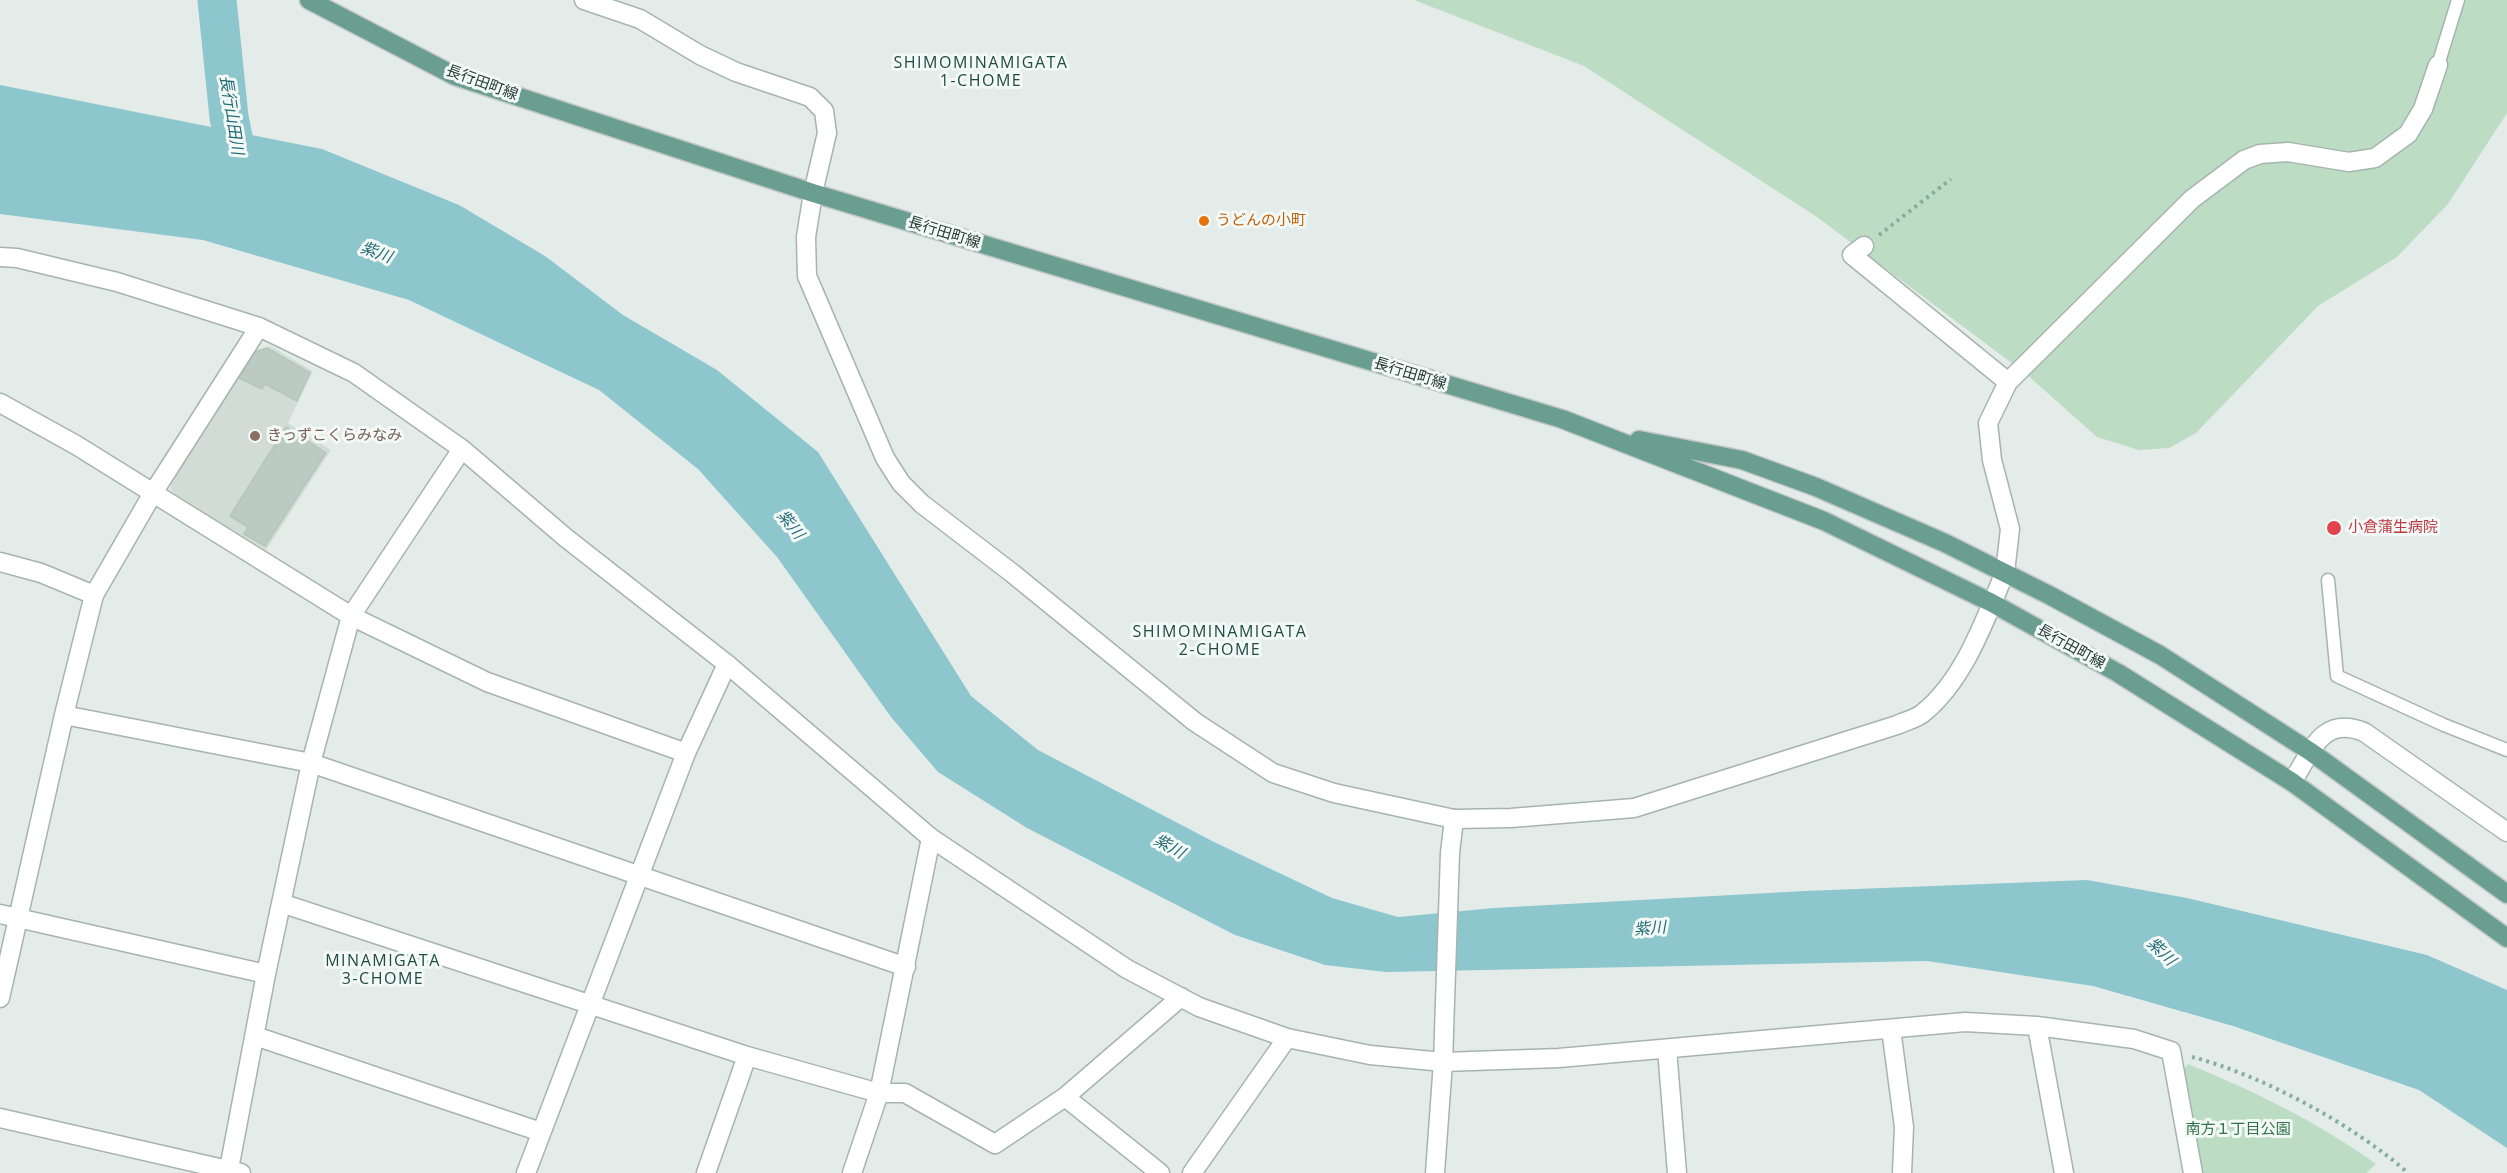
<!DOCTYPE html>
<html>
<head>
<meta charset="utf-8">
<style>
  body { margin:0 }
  canvas { display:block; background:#e3ece8 }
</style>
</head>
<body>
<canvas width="2507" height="1173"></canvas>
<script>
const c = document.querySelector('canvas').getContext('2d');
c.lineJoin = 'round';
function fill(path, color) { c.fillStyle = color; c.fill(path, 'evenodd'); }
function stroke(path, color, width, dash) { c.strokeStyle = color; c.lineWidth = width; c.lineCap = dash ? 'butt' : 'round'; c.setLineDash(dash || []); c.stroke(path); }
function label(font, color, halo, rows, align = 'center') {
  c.font = font + ' "Open Sans","Noto Sans JP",sans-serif'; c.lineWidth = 6; c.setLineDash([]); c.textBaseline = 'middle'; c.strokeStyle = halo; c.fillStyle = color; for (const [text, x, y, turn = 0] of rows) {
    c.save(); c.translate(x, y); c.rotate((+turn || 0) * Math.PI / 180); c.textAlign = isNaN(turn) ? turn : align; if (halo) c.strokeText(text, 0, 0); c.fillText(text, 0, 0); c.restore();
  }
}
fill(new Path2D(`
  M270 346 313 371 288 423 331 450 266 550 180 498 171 490V483L255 350Z`), '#d1dcd7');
fill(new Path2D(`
  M1414 0H2507V113L2448 204 2397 257 2318 306 2196 433 2169 448 2139 450 2097 437 2025 373 1817 217 1584 66Z
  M2188 1064C2256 1092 2316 1121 2376 1164L2366 1173H2203L2183 1070Z`), '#bddcc4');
fill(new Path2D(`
  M0 85 322 149 459 205 545 256 623 315 717 370 818 452 971 696 1038 750 1214 842 1332 898 1398 917 1494 908 1805 891 2087 880 2187 898 2427 955 2507 990V1148L2419 1090 2233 1026 2093 986 1927 961 1386 972 1325 965 1235 935 1027 828 938 772 891 717 777 557 698 469 599 390 409 300 203 240 0 214Z`), '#8ec6ce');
stroke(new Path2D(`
  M217 0 229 117 242 182`), '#8ec6ce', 39);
const building = new Path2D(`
  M267 348 310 373 297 401 265 384 262 389 239 378 253 353Z
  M286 427 326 453 265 546 244 534 248 527 230 516Z`);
fill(building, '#bbcac3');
stroke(building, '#b6c5be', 1.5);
const service = new Path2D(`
  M2438 65 2458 0
  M2328 580 2337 676 2444 725 2507 750`);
const minor = new Path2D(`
  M584 0 640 19 700 55 736 72 810 97 824 111 827 133 813 193
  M1864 246 1852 255 2008 382
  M0 257 17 258 117 282 259 327 354 373 462 449 566 538 727 664 931 838 1127 969 1199 1007 1287 1038 1370 1055 1443 1062 1559 1058 1965 1022 2037 1026 2134 1039 2171 1051 2193 1173
  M0 403 76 445 351 616 487 682 686 753
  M0 562 41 573 94 595
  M2005 572 2010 529 1992 460 1988 423 2008 382 2192 199 2244 160 2260 154 2288 152 2349 162 2375 158 2408 134 2423 109 2438 65
  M64 715 311 763 906 967
  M2292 782C2312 751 2322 715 2364 732L2507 832
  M281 903 747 1056 879 1093H905L995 1144 1065 1097 1181 997
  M0 914 266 974
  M0 998 64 715 94 595 153 493 259 327
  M2037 1026 2064 1173
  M1891 1029 1904 1127 1902 1173
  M255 1036 541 1132
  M1667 1049 1677 1173
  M1443 1062 1450 853 1454 819
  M1065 1097 1160 1173
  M0 1118 241 1173
  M229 1169 266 974 311 763 351 616 462 449
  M526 1173 686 753 727 664
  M706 1173 747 1056
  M1192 1173 1287 1038`);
const tertiary = new Path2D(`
  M813 193 806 237 807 276 885 458 901 483 922 504 1012 573 1195 722 1273 773 1334 793 1454 819 1511 818 1634 808 1897 725C1905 721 1916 719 1923 713 1964 680 1985 620 2005 572
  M852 1173 879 1093 931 838
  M1435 1173 1443 1062`);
const primary = new Path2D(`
  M309 0 455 76 813 193 1562 419 1824 521 1992 603 2118 673 2292 782 2507 938
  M1639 440 1742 460 1816 487 1945 543 2049 595 2160 655 2311 752 2507 894`);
stroke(service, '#a6b4af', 15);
stroke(minor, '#a6b4af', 21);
stroke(tertiary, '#a6b4af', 21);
stroke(primary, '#c2c8c6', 21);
stroke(new Path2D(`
  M1879 235 1951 179
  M2192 1057C2262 1075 2354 1125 2408 1173`), '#85aea0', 4, [3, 4.5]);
stroke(service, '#fff', 12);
stroke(minor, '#fff', 18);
stroke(tertiary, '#fff', 18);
stroke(primary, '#6a9f8f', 18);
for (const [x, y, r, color] of [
  [1204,221,6,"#e8710a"],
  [255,436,6,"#8d6e63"],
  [2334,528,8,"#e0444e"]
]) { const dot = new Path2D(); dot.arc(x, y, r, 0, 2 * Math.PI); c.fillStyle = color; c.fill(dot); stroke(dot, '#f3f9f6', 2); }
label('15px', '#243c35', '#f3f9f6', [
  ["長行田町線",482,83,20],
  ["長行田町線",944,233,17],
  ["長行田町線",1410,374,17],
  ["長行田町線",2071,647,29]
]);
label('15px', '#c56008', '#f3f9f6', [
  ["うどんの小町",1216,221]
], 'left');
label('15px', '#785e54', '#f3f9f6', [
  ["きっずこくらみなみ",267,436]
], 'left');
label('15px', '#be3a42', '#f3f9f6', [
  ["小倉蒲生病院",2348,528]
], 'left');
label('15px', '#307147', '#f3f9f6', [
  ["南方１丁目公園",2238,1130]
]);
c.letterSpacing = '1.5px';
label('16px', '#214d41', '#f3f9f6', [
  ["SHIMOMINAMIGATA",981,63],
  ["1-CHOME",981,81],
  ["SHIMOMINAMIGATA",1220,632],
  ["2-CHOME",1220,650],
  ["MINAMIGATA",383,961],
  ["3-CHOME",383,979]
]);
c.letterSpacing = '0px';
label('italic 16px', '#216a75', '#f3f9f6', [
  ["長行山田川",231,115,81],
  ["紫川",376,253,20],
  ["紫川",790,525,51],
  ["紫川",1169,847,29],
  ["紫川",1650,929,-4],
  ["紫川",2161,952,44]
]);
</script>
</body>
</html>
